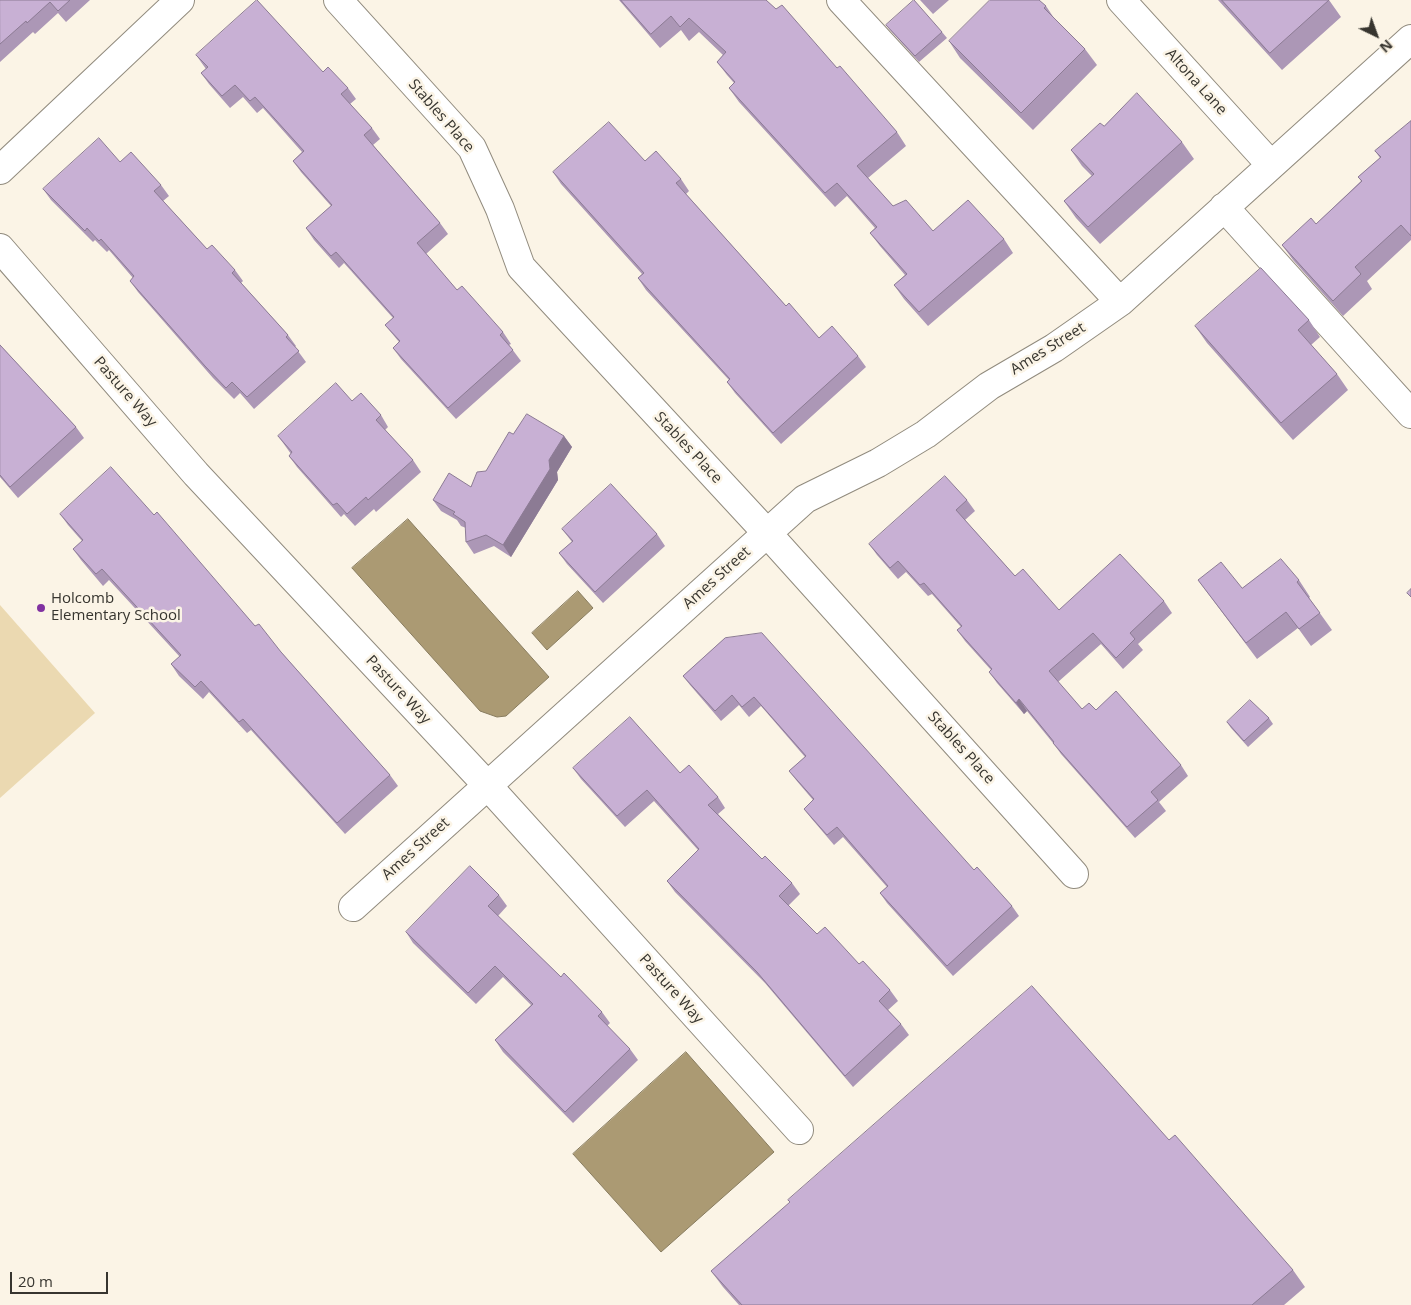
<!DOCTYPE html>
<html>
<head>
<meta charset="utf-8">
<style>
  body { margin:0 }
  #map { position:relative; width:1411px; height:1305px; overflow:hidden; background:#fbf4e6; font-family:"Open Sans",sans-serif }
  canvas { display:block }
  .north { position:absolute; left:1351px; top:10px; width:50px; height:50px; -webkit-text-stroke:4px #fbf4e6; paint-order:stroke; rotate:138deg; font-size:14px; font-weight:700; line-height:20px; text-align:center; color:#37352f }
  .north::after { content:''; display:block; margin:auto; width:18px; height:22px; background:#37352f; clip-path:polygon(50% 0,100% 100%,50% 72%,0 100%) }
  .scale { position:absolute; left:10px; top:1272px; width:98px; height:22px; box-sizing:border-box; border:2px solid #37352f; border-top:0; padding-left:6px; font-size:15px; line-height:18px; white-space:nowrap; color:#37352f; -webkit-text-stroke:4px #fbf4e6; paint-order:stroke }
</style>
</head>
<body>
<div id="map">
<canvas width="1411" height="1305"></canvas>
<div class="north">N</div>
<div class="scale">20 m</div>
</div>
<script>
const c = document.querySelector('canvas').getContext('2d');
c.lineJoin = 'round';
function fill(path, color) { c.fillStyle = color; c.fill(path, 'evenodd'); }
function stroke(path, color, width, dash) { c.strokeStyle = color; c.lineWidth = width; c.lineCap = dash ? 'butt' : 'round'; c.setLineDash(dash || []); c.stroke(path); }
function label(font, color, halo, rows, align = 'center') {
  c.font = font + ' "Open Sans",sans-serif'; c.lineWidth = 5; c.setLineDash([]); c.textBaseline = 'middle'; c.strokeStyle = halo; c.fillStyle = color; for (const [text, x, y, turn = 0] of rows) {
    c.save(); c.translate(x, y); c.rotate((+turn || 0) * Math.PI / 180); c.textAlign = isNaN(turn) ? turn : align; if (halo) c.strokeText(text, 0, 0); c.fillText(text, 0, 0); c.restore();
  }
}
fill(new Path2D(`
  M0 605 95 713 0 798Z`), '#ebd9b1');
const water = new Path2D(`
  M408 519 549 677 506 716 497 717 480 711 352 568Z
  M578 591 593 608 547 650 532 633Z
  M686 1052 774 1152 661 1252 573 1154Z`);
fill(water, '#ab9a73');
stroke(water, '#887c5f', 1);
const minor = new Path2D(`
  M338 0 472 148 500 209 521 267 767 533 1074 874
  M841 0 1120 302
  M1121 0 1271 165
  M0 170 180 0
  M1224 207 1411 414
  M0 248 196 474 487 785 799 1130
  M353 907 805 499 878 463 926 434 989 386 1054 348 1120 302 1411 39`);
stroke(minor, '#918b7e', 30);
stroke(minor, '#fff', 28);
fill(new Path2D(`
  M0 0H90L66 22 58 13 35 34 33 32 0 62Z
  M619 0H766L837 68 897 132 906 146 868 178 893 206 933 231 1004 239 1013 253 928 326 904 299 894 285 905 275 880 246 870 233 875 228 847 196 835 207 739 102 729 88 734 83 727 75 717 62 723 55 699 32 689 41 681 30 660 48Z
  M920 0H949L933 14Z
  M1218 0H1329L1341 17 1282 70Z
  M1046 6 1054 18 1085 49 1097 65 1033 130 960 58 949 41Z
  M886 25 942 32 947 38 919 62 890 30Z
  M196 55 323 72 348 88 356 99 350 104 372 128 380 139 373 145 440 223 448 234 426 254 457 290 503 332 511 344 509 345 521 361 456 419 401 359 393 348 399 342 385 325 393 318 344 263 339 268 314 240 306 228 331 206 301 172 293 161 302 152 263 108 257 113 243 97 230 108 209 84 201 73 206 69Z
  M1411 121V240L1367 281 1372 289 1343 316 1293 260 1282 245 1316 224 1361 181 1358 177 1380 158 1375 151Z
  M1104 126 1182 142 1194 159 1100 244 1076 218 1064 201 1092 176 1082 166 1071 150Z
  M645 161 681 179 689 191 686 194 786 306 819 338 858 356 866 367 781 444 735 393 727 382 729 380 646 290 638 278 642 274 561 184 553 172Z
  M120 162 161 185 169 196 163 201 207 249 235 270 243 281 241 283 288 335 296 346 295 347 306 362 254 409 240 393 234 399 213 378 138 292 130 281 133 278 109 250 107 252 95 240 93 242 51 200 43 189Z
  M1309 320 1320 337 1311 345 1337 374 1348 390 1293 440 1207 343 1195 326Z
  M0 345 76 427 84 438 18 498 0 477Z
  M352 401 381 415 388 427 385 430 413 460 421 472 376 512 374 509 355 526 344 514 341 517 297 467 289 456 291 454 286 447 278 436Z
  M513 434 564 436 572 447 557 472 558 480 511 557 494 546 474 554 466 542V528L461 526 457 520 441 511 433 500 471 487 486 471Z
  M967 500 975 511 965 520 1015 576 1059 610 1164 601 1172 613 1138 644 1143 650 1123 669 1101 644 1058 682 1082 709 1096 710 1181 765 1188 776 1159 802 1166 811 1135 838 1061 754 1053 743 1027 711 1024 714 997 683 989 672 991 670 965 641 957 630 961 627 932 594 928 596 906 572 898 579 877 555 869 544Z
  M60 514 154 515 255 626 281 652 390 775 398 786 345 834 251 730 247 733 209 692 203 699 179 676 171 664 180 657 109 580 103 586 81 560 73 549 82 541 68 525Z
  M562 529 657 534 665 546 603 603 567 564 559 553 572 542Z
  M1198 580 1242 588 1299 580 1310 597 1309 598 1332 630 1311 646 1298 628 1257 659Z
  M725 638 974 870 1012 906 1019 916 953 976 887 903 880 893 887 887 843 837 834 845 811 818 804 809 813 800 796 780 789 771 805 757 761 706 749 717 739 705 721 721 690 685 683 676Z
  M1269 718 1273 724 1248 747 1231 728 1227 722Z
  M573 768 680 773 718 797 725 808 718 814 762 859 792 883 800 894 788 906 817 934 859 964 890 990 898 1001 888 1010 901 1024 909 1035 853 1087 765 983 675 892 667 881 698 850 654 801 625 827 581 779Z
  M499 895 507 906 498 916 561 977 602 1012 610 1023 607 1026 630 1049 638 1060 573 1123 503 1052 495 1040 531 1005 503 977 476 1004 413 943 406 932Z
  M1169 1140 1293 1270 1305 1287 1284 1305H739L723 1287 711 1271Z`), '#ac97b6');
fill(new Path2D(`
  M564 436 572 447 557 472 558 480 511 557 503 545 549 460Z
  M1019 699 1027 711 1024 714 1016 703Z`), '#8c7b94');
const building = new Path2D(`
  M0 0H70L58 11 50 2 27 23 26 21 0 44Z
  M257 0 323 72 328 67 348 88 341 94 372 128 364 135 440 223 417 243 457 290 462 286 503 332 500 335 513 350 448 408 393 348 400 341 385 325 394 317 336 252 331 256 306 228 332 205 293 161 304 151 255 97 250 101 235 85 222 96 201 73 208 67 196 55Z
  M621 0H766L776 9 782 5 837 68 840 66 897 132 857 166 893 206 906 200 933 231 968 200 1004 239 919 312 894 285 907 274 870 233 877 227 837 183 825 193 729 88 735 82 717 62 726 52 689 18 680 27 671 16 651 34Z
  M914 0 942 32 915 56 886 25Z
  M990 0H1039L1046 6 1044 8 1085 49 1021 113 949 41Z
  M1222 0H1329L1270 53Z
  M1137 93 1182 142 1088 227 1064 201 1094 174 1071 150 1100 123 1104 126Z
  M1411 121V236L1401 225 1355 267 1361 274 1333 301 1282 245 1311 218 1316 224 1362 181 1358 177 1381 157 1375 151Z
  M609 122 645 161 656 151 681 179 676 183 786 306 789 303 819 338 832 326 858 356 773 433 727 382 730 379 638 278 644 273 553 172Z
  M99 138 120 162 131 152 161 185 154 191 207 249 212 245 235 270 232 273 288 335 286 337 299 351 247 397 232 382 226 388 205 366 130 281 134 276 101 239 99 241 87 228 85 231 43 189Z
  M1261 268 1309 320 1298 330 1337 374 1281 423 1195 326Z
  M0 345 76 427 10 487 0 475Z
  M336 383 352 401 361 393 381 415 376 420 413 460 368 500 366 497 347 514 337 503 333 505 289 456 292 452 278 436Z
  M527 414 564 436 549 460 550 469 503 545 486 535 466 542 465 522 453 514 455 512 433 500 449 473 471 487 477 472 486 471 509 432 513 434Z
  M111 467 154 515 157 512 255 626 259 624 281 652 390 775 337 823 243 719 239 722 201 681 195 687 171 664 181 655 102 569 96 574 73 549 83 540 60 514Z
  M945 476 967 500 956 510 1015 576 1023 569 1059 610 1120 554 1164 601 1130 633 1135 639 1116 658 1093 633 1049 671 1082 709 1089 703 1096 710 1116 691 1181 765 1151 792 1158 800 1127 827 1053 743 1054 742 1019 699 1016 703 989 672 992 669 957 630 962 626 924 583 920 585 898 561 890 568 869 544Z
  M611 484 657 534 595 592 559 553 573 541 562 529Z
  M1281 559 1299 580 1297 582 1320 613 1299 629 1286 612 1246 643 1198 580 1221 562 1242 588Z
  M1411 589V597L1407 593Z
  M762 633 974 870 977 867 1012 906 947 966 880 893 888 886 837 827 827 835 804 809 814 799 789 771 806 756 754 697 742 707 732 695 715 711 683 676 725 638Z
  M1250 700 1269 718 1244 741 1227 722Z
  M630 717 680 773 689 765 718 797 708 805 762 859 765 856 792 883 779 896 817 934 825 927 859 964 863 961 890 990 879 1001 901 1024 845 1076 757 972 667 881 699 849 647 790 617 816 573 768Z
  M470 866 499 895 488 906 561 977 564 973 602 1012 598 1016 630 1049 565 1112 495 1040 533 1004 495 966 468 993 406 932Z
  M1032 986 1169 1140 1175 1135 1293 1270 1252 1305H742L711 1271 790 1202 788 1200Z`);
fill(building, '#c8b0d4');
stroke(building, '#8c7b94', 1);
for (const [x, y, r, color] of [
  [41,608,5,"#8131a1"]
]) { const dot = new Path2D(); dot.arc(x, y, r, 0, 2 * Math.PI); c.fillStyle = color; c.fill(dot); stroke(dot, '#fbf4e6', 2); }
label('15px', '#37352f', '#fbf4e6', [
  ["Altona Lane",1196,82,48],
  ["Stables Place",441,116,49],
  ["Ames Street",1048,349,-32],
  ["Pasture Way",125,392,49],
  ["Stables Place",688,448,47],
  ["Ames Street",717,578,-42],
  ["Pasture Way",398,690,47],
  ["Stables Place",961,748,48],
  ["Ames Street",416,849,-42],
  ["Pasture Way",671,989,48]
]);
label('15px', '#37352f', '#fbf4e6', [
  ["Holcomb",51,599],
  ["Elementary School",51,616]
], 'left');
</script>
</body>
</html>
